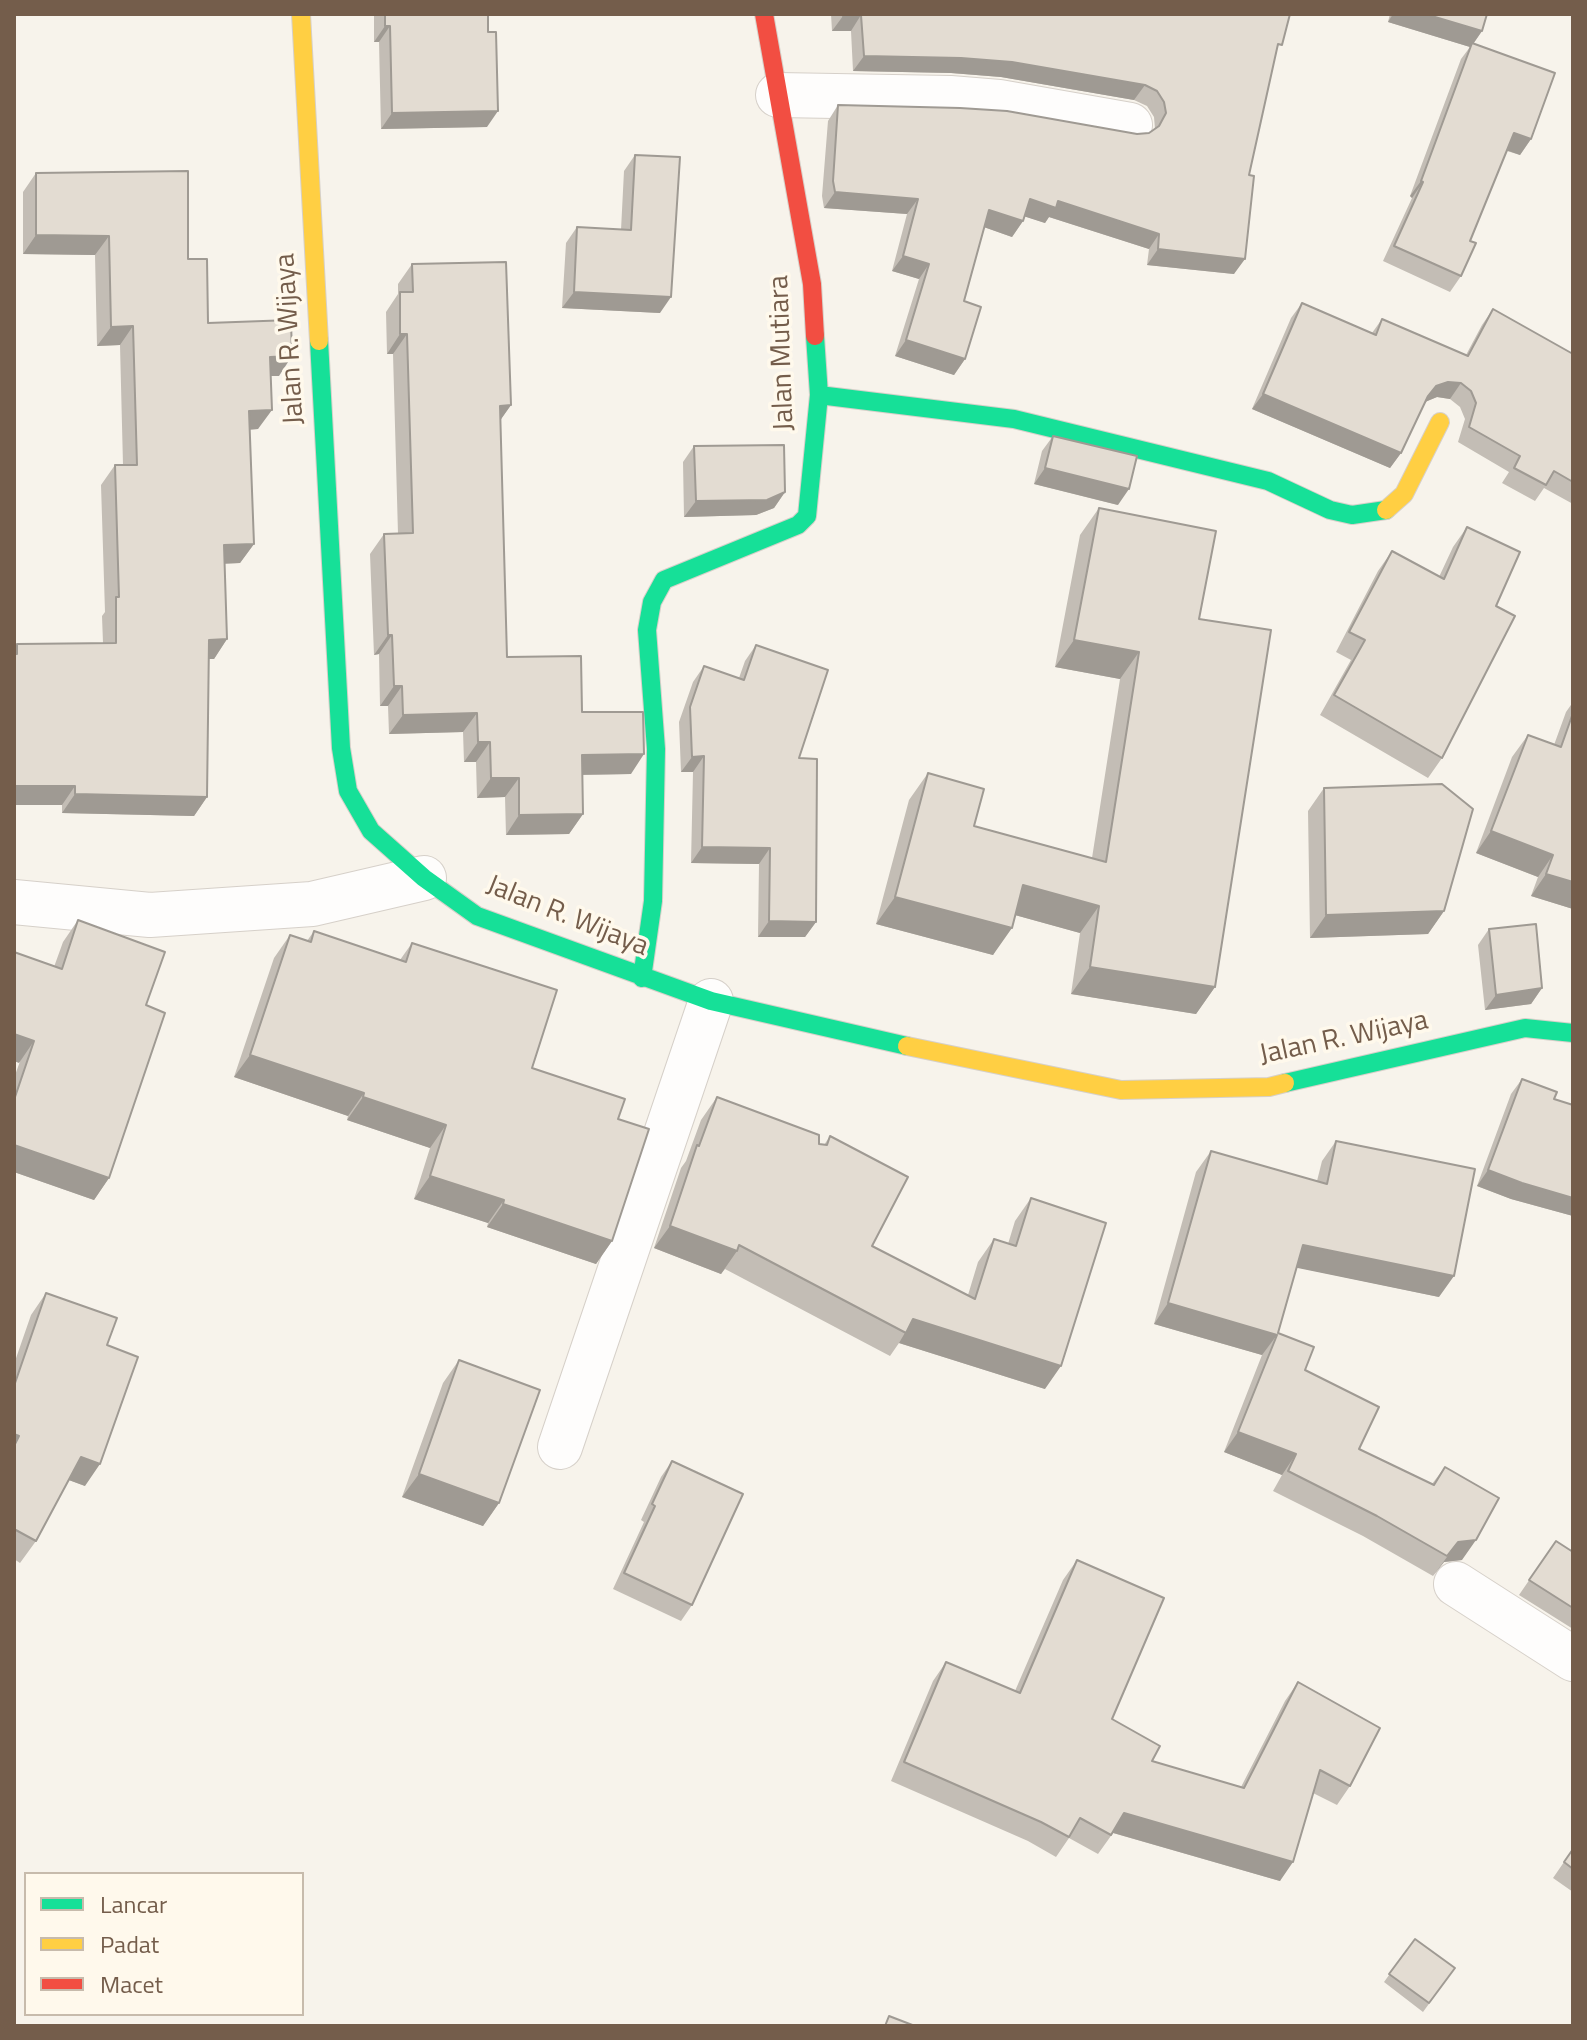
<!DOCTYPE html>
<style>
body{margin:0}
#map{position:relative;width:1587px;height:2040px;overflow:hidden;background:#f7f3eb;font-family:"Titillium Web",sans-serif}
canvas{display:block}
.frame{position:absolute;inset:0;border:16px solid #745d4b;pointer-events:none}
.legend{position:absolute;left:24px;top:1872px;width:280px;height:144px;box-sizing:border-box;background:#fff9ec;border:2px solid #c7bbac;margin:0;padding:10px 14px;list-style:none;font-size:24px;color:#745d4b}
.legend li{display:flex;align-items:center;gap:16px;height:40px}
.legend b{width:40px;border:2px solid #c7bbac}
</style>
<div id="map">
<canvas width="1587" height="2040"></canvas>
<div class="frame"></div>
<ul class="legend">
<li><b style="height:10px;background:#16e098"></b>Lancar</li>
<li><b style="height:10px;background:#ffcf43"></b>Padat</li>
<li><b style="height:10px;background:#f24e42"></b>Macet</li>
</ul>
</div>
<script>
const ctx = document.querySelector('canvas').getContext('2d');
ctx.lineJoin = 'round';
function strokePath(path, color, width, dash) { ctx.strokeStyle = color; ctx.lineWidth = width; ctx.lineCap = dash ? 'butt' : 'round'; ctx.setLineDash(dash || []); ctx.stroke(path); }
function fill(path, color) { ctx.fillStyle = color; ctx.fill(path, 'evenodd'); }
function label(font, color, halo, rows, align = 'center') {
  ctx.font = font + ' "Titillium Web",sans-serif'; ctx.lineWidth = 7; ctx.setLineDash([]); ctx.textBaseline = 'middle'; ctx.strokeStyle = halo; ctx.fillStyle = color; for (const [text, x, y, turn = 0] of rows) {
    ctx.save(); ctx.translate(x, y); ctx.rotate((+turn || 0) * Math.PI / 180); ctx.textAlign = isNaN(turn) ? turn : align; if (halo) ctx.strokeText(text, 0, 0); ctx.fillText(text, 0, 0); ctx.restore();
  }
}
const street = new Path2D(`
 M778,95L950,98L999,102L1130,125
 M14,902L150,915L312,904L424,878
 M560,1447L711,1001
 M1456,1584L1573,1659`);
const fast = new Path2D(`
 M319,341L341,748L348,791L371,831L424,878L477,916L711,1001L907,1046
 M819,395L1014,419L1268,481L1330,510L1352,515L1386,510
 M642,978L653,901L656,749L647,630L652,602L664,580L798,525L807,516L819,395L815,336
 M1285,1083L1525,1028L1573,1033`);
const slow = new Path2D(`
 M301,14L319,341
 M1386,510L1404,494L1440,422
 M907,1046L1121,1090L1269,1087L1285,1083`);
const jam = new Path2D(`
 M764,14L812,284L815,336`);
strokePath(street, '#d6d0c9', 46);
strokePath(fast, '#d6d0c9', 20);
strokePath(slow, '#d6d0c9', 20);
strokePath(jam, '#d6d0c9', 20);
strokePath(street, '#fefdfc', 44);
strokePath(fast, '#16e098', 18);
strokePath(slow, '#ffcf43', 18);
strokePath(jam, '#f24e42', 18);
fill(new Path2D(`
 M374,14H488L487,127L381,129L379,42H374Z
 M831,14H1290L1276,52L1249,175L1234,274L1147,265L1149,249L1049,217L1045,223L1024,216L1023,221L1012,237L984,227L964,301L965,359L954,375L895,356L919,279L892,271L907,214L824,208L822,196L828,121L838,105L1137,134L1149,133L1155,129L1154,117L1147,106L1134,100L1001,77L951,73L853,71L851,31H832Z
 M1390,14H1487L1482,31L1473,44L1531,139L1520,155L1507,151L1470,241L1461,276L1450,292L1383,261L1412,198L1410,196L1461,59L1470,47L1388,22Z
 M635,155L660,313L562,308L566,243L577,227L621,230L624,171Z
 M36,173L188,259L208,323L279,376H271L258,429L250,430L254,544L240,563L224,564L227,639L214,659H209L207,797L194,816L62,813V805H14V648L17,644L103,643L102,616L105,612L101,485L115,465H123L120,345L97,346L95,255L23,254V192Z
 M412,264L511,405L500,420L507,657L582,712L631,774L583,775V814L569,834L506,835L505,797L477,798L476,762H464L463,732L389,734L388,706H380L379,654L374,655L370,554L384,534H398L393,354H387L386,312L398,294V284Z
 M1302,303L1372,333L1382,319L1466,355L1482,325L1493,309L1573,354V504L1544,488L1535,501L1502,483L1509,472L1458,442L1465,419L1460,407L1450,399L1437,397L1425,402L1401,453L1390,468L1252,409L1291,318Z
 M1053,436L1118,505L1034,484L1042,451Z
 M694,446L785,492L774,508L756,515L684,517L683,462Z
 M1099,508L1199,619L1215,987L1196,1014L1071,994L1080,933L1015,915L993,955L876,924L909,800L928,773L974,826L1092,858L1120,679L1055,667L1080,535Z
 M1467,527L1496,606L1442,758L1428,778L1320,715L1351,660L1336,652L1378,571L1392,551L1439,577L1453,547Z
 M756,645L799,758L816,922L805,937H758L759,864L691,863L693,772H681L679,722L693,682L704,666L739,678L745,661Z
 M1573,702V909L1531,896L1538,877L1476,853L1512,757L1528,735L1554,745L1566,712Z
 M1324,788L1444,911L1428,934L1310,938L1308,811Z
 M78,920L146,1005L109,1178L94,1200L14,1172V1078L63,942Z
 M1489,929L1542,988L1531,1004L1485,1010L1478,945Z
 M314,931L400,960L412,943L532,1068L618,1119L612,1241L596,1264L487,1227L488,1223L414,1199L430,1148L347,1120L348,1116L234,1077L274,958L290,935L307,941Z
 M1522,1079L1554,1099L1573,1105V1216L1511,1199L1477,1186L1511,1094Z
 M717,1097L819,1144L824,1145L830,1136L872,1246L968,1295L978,1262L994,1239L1008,1244L1015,1221L1031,1198L1045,1389L899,1343L890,1356L725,1269L721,1274L654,1248L681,1168L686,1161L701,1120Z
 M1336,1141L1439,1297L1296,1267L1278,1333L1359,1449L1432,1484L1445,1467L1462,1560L1444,1562L1433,1576L1363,1536L1273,1491L1282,1475L1224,1452L1262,1355L1154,1324L1196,1172L1211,1151L1317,1181L1322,1161Z
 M46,1293L85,1486L69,1480L36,1541L20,1563L14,1559V1364L31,1315Z
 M459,1360L499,1503L483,1526L402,1497L443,1383Z
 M672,1461L692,1605L681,1621L613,1589L644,1522L641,1520L661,1477Z
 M1556,1541L1573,1552V1629L1519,1595Z
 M1077,1560L1112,1719L1152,1761L1241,1787L1285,1701L1298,1682L1350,1786L1337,1805L1313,1793L1280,1881L1113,1833L1098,1854L1069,1838L1056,1857L1028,1841L891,1781L933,1681L946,1662L1015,1691L1063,1580Z
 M1573,1849V1892L1553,1878Z
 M1415,1939L1455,1968L1423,2012L1384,1982Z`), '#c3bdb5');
fill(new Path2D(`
 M1393,14H1425L1482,31L1471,47L1472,43L1470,47L1388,22Z
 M861,15L851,31H832L843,16Z
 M385,26H390L379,42H374Z
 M864,56L961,58L1012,62L1145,85L1134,100L1001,77L951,73L853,71Z
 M498,111L487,127L381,129L392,113Z
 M1514,133L1531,139L1520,155L1503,149Z
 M1421,181L1423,182L1412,198L1410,196Z
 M835,192L918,199L907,214L824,208Z
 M1030,199L1058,201L1159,234L1149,249L1049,217L1045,223L1020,215Z
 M989,210L1023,221L1012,237L978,225Z
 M36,235L109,236L95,255L23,254Z
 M1158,249L1245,259L1234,274L1147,265Z
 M903,256L929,264L919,279L892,271Z
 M574,292L671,297L660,313L562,308Z
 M133,326L120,345L97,346L111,327Z
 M400,334H407L393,354H387Z
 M906,340L965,359L954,375L895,356Z
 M292,356L279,376H256L270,357Z
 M1448,382L1461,383L1450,399L1437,397L1425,402L1417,412L1436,386Z
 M1263,394L1401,453L1390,468L1252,409Z
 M511,405L497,425L500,406Z
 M272,410L258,429L236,430L249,411Z
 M1045,468L1129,489L1118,505L1034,484Z
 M785,492L774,508L756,515L684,517L696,501Z
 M254,544L240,563L210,564L224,545Z
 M388,635H392L379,654L374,655Z
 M227,639L214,659H196L209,640Z
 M1074,640L1139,652L1120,679L1055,667Z
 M394,686H402L388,706H380Z
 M477,713L463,732L389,734L403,715Z
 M478,742H490L476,762H464Z
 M644,754L631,774L569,775L582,755Z
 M704,756L693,772H681L692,757Z
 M491,778H519L505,797L477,798Z
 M14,786H75L62,805H14Z
 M75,794L207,797L194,816L62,813Z
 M583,814L569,834L506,835L519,815Z
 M1491,831L1553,855L1538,877L1476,853Z
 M702,847L770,848L759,864L691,863Z
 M1546,874L1573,882V909L1531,896Z
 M1023,885L1099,906L1080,933L1004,912Z
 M895,897L1012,928L993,955L876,924Z
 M1444,911L1428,934L1310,938L1326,915Z
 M769,921L816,922L805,937H758Z
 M1090,967L1215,987L1196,1014L1071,994Z
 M1542,988L1531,1004L1485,1010L1496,995Z
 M14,1034L34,1041L19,1063L14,1061Z
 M250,1055L364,1093L348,1116L234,1077Z
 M363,1097L446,1125L430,1148L347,1120Z
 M14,1145L109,1178L94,1200L14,1172Z
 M1488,1170L1573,1198V1216L1511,1199L1477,1186Z
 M430,1176L504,1200L488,1223L414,1199Z
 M503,1204L612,1241L596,1264L487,1227Z
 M670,1226L737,1251L721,1274L654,1248Z
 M1303,1245L1454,1276L1439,1297L1288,1266Z
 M1168,1303L1277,1335L1262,1355L1154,1324Z
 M913,1319L1061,1366L1045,1389L899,1343Z
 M1238,1432L1296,1454L1282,1475L1224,1452Z
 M14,1434L19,1436L14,1443Z
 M81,1457L100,1464L85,1486L66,1479Z
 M419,1474L499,1503L483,1526L402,1497Z
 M1476,1540L1462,1560L1444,1562L1433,1576L1458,1542Z
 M1124,1813L1293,1862L1280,1881L1110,1832Z`), '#9f9a93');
const building = new Path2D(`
 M385,14H488V32H496L498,111L392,113L390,26H385Z
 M843,14H1290L1282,45L1278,44L1249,175L1254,176L1245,259L1158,249L1159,234L1058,201L1056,208L1030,199L1023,221L989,210L964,301L981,307L965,359L906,340L929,264L903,256L918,199L835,192L833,181L838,105L960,108L1007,111L1137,134L1149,133L1159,126L1166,113L1164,102L1157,91L1145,85L1012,62L961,58L864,56L861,15L843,16Z
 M1425,14H1487L1482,31Z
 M1472,43L1555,73L1531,139L1514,133L1470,241L1476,243L1461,276L1394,246L1423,182L1421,181Z
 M635,155L680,157L671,297L574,292L577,227L631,230Z
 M188,171V259H207L208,323L291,320L292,356L270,357L272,410L249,411L254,544L224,545L227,639L209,640L207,797L75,794V786H14V654H17V644L116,643V597H119L115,465H137L133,326L111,327L109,236L36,235V173Z
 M506,262L511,405L500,406L507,657L581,656L582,712H643L644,754L582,755L583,814L519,815V778H491L490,742H478L477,713L403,715L402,686H394L392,635H388L384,534L413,533L407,334H400V292H413L412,264Z
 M1302,303L1376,335L1382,319L1468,356L1493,309L1573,354V482L1554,471L1546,485L1514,468L1520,456L1469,427L1476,403L1471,391L1461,383L1448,382L1436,386L1428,396L1401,453L1263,394Z
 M1053,436L1137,456L1129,489L1045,468Z
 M784,445L785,492L767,500L696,501L694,446Z
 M1099,508L1216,531L1199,619L1271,630L1215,987L1090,967L1099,906L1023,885L1012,928L895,897L928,773L984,789L974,826L1106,862L1139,652L1074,640Z
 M1467,527L1520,552L1496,606L1515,616L1442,758L1334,695L1365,640L1349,632L1392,551L1444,579Z
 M756,645L828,670L799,758L817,759L816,922L769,921L770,848L702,847L704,756L692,757L690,707L704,666L744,680Z
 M1573,713V882L1546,874L1553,855L1491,831L1528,735L1561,747Z
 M1442,784L1473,809L1444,911L1326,915L1324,788Z
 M78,920L165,952L146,1005L165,1013L109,1178L14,1145V1100L34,1041L14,1034V952L62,969Z
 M1536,924L1542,988L1496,995L1489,929Z
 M314,931L406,962L412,943L557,990L532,1068L625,1099L618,1119L649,1129L612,1241L503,1204L504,1200L430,1176L446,1125L363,1097L364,1093L250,1055L290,935L311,942Z
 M1522,1079L1557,1092L1554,1099L1573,1105V1198L1522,1183L1488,1170Z
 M717,1097L819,1135V1144L827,1145L830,1136L908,1177L872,1246L975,1299L994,1239L1016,1246L1031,1198L1106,1223L1061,1366L913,1319L906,1333L739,1245L737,1251L670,1226L697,1145L699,1146Z
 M1336,1141L1475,1169L1454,1276L1303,1245L1278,1333L1314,1347L1305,1370L1379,1407L1359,1449L1434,1485L1445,1467L1499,1498L1476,1540L1458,1542L1447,1556L1377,1516L1288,1471L1296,1454L1238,1432L1277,1335L1168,1303L1211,1151L1327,1184Z
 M46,1293L117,1318L107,1345L138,1357L100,1464L81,1457L36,1541L14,1529V1446L19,1436L14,1434V1386Z
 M459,1360L540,1390L499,1503L419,1474Z
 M672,1461L743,1494L692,1605L624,1573L655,1506L652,1504Z
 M1556,1541L1573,1552V1608L1529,1580Z
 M1077,1560L1164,1598L1112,1719L1160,1746L1152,1761L1244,1788L1298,1682L1380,1728L1350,1786L1320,1770L1293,1862L1124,1813L1111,1835L1080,1818L1069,1837L1041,1822L904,1762L946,1662L1020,1693Z
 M1573,1849V1869L1564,1862Z
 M1415,1939L1455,1968L1429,2003L1389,1974Z
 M889,2016L915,2026H885Z`);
fill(building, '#e3dcd2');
strokePath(building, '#9f9a93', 2);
label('28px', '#745d4b', '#fff9ec', [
 ["Jalan R. Wijaya",291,339,-93],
 ["Jalan Mutiara",783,353,-92],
 ["Jalan R. Wijaya",567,917,22],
 ["Jalan R. Wijaya",1344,1039,-12]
]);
</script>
